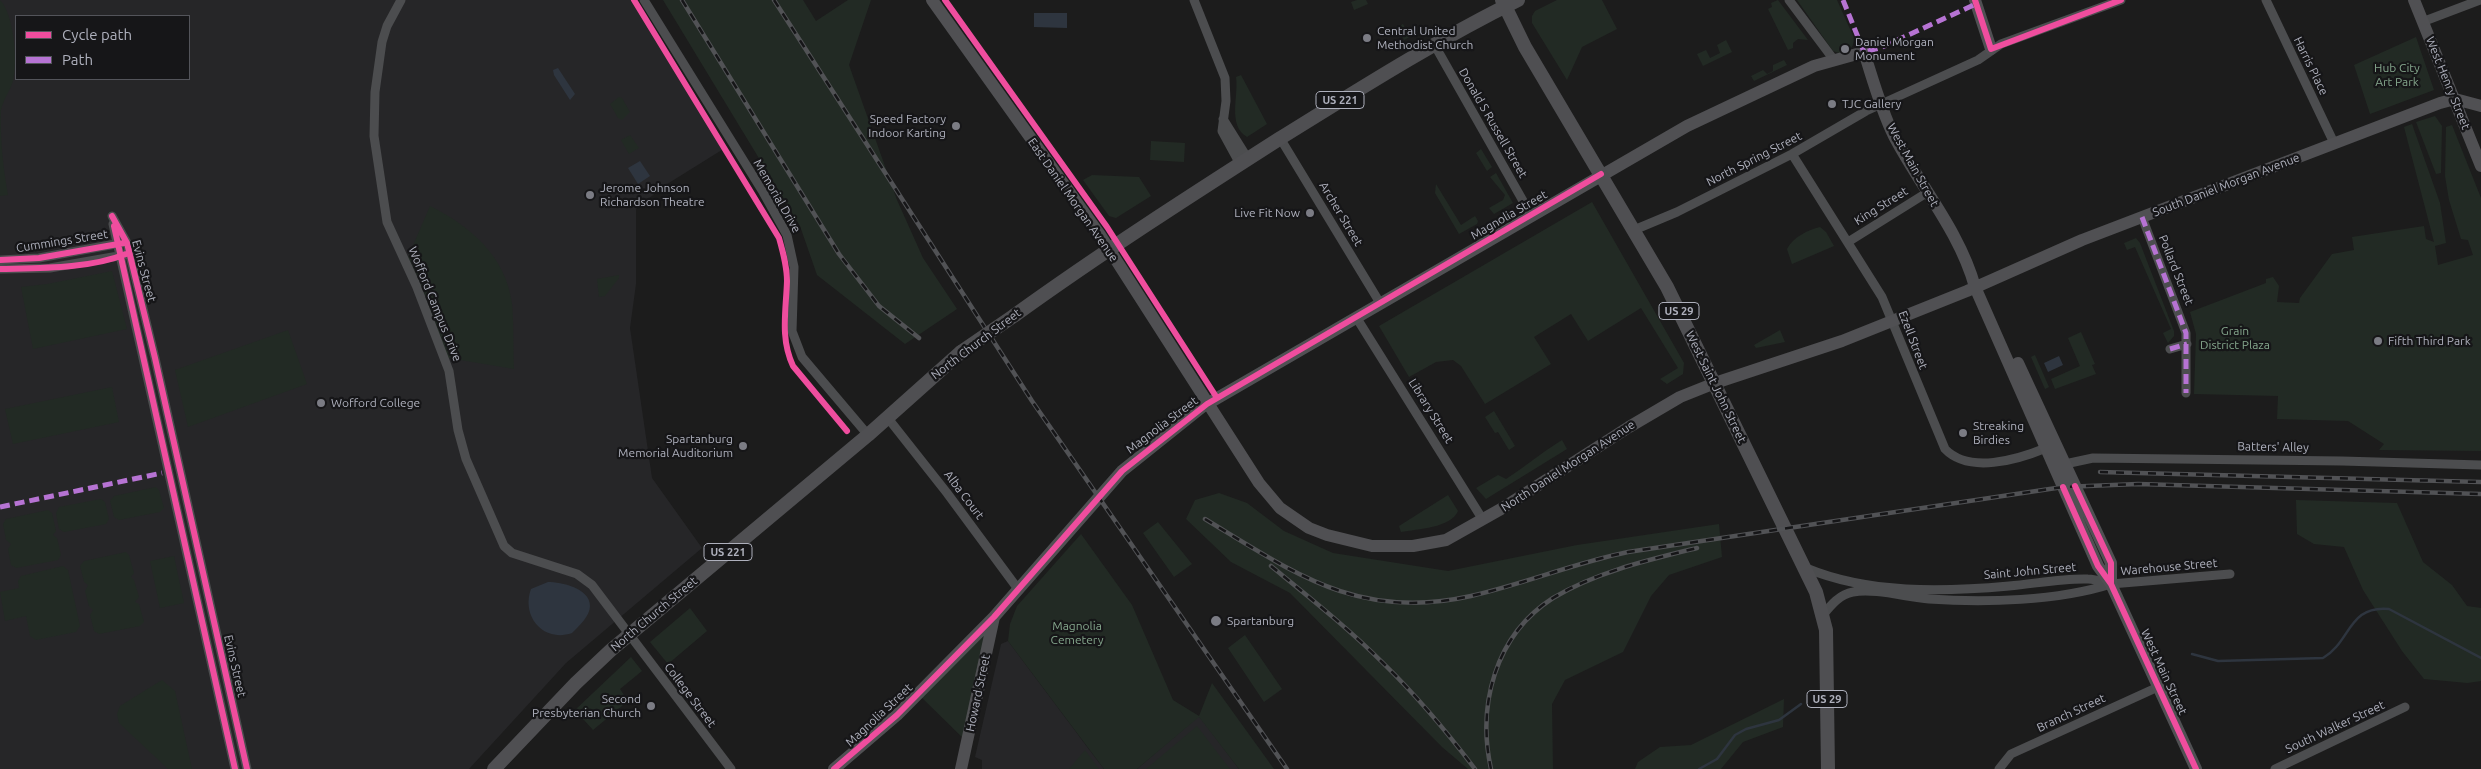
<!DOCTYPE html>
<style>
body{margin:0}
#map{position:relative;width:2481px;height:769px;overflow:hidden;background:#1c1c1c;font-family:Ubuntu,sans-serif}
canvas{display:block}
.legend{position:absolute;left:15px;top:15px;width:175px;height:65px;box-sizing:border-box;background:#161618;border:1px solid #53545a;margin:0;padding:6px 9px;list-style:none;font-size:15px;color:#aeb0bc}
.legend li{display:flex;align-items:center;gap:10px;height:25px}
.legend b{width:25px;border:1px solid #53545a}
</style>
<div id="map">
<canvas width="2481" height="769"></canvas>
<ul class="legend">
<li><b style="height:6px;background:#ef4d9e"></b>Cycle path</li>
<li><b style="height:6px;background:#b673d3"></b>Path</li>
</ul>
</div>
<script>
const ctx = document.querySelector('canvas').getContext('2d');
ctx.lineJoin = 'round';
function fill(path, color) { ctx.fillStyle = color; ctx.fill(path, 'evenodd'); }
function strokePath(path, color, width, dash) { ctx.strokeStyle = color; ctx.lineWidth = width; ctx.lineCap = dash ? 'butt' : 'round'; ctx.setLineDash(dash || []); ctx.stroke(path); }
function label(font, color, halo, rows, align = 'center') {
  ctx.font = font + ' Ubuntu,sans-serif'; ctx.lineWidth = 4.5; ctx.setLineDash([]); ctx.textBaseline = 'middle'; ctx.strokeStyle = halo; ctx.fillStyle = color; for (const [text, x, y, turn = 0] of rows) {
    ctx.save(); ctx.translate(x, y); ctx.rotate((+turn || 0) * Math.PI / 180); ctx.textAlign = isNaN(turn) ? turn : align; if (halo) ctx.strokeText(text, 0, 0); ctx.fillText(text, 0, 0); ctx.restore();
  }
}
fill(new Path2D(`
 M0,0H634L725,148L664,186L636,209V284L630,328L652,478L702,548L566,663L469,769H0ZM16,16H189V79H16Z
 M1008,641L1088,748L1104,769H982V760L975,757L1001,644Z
 M1199,716L1239,769H1137Z`), '#262628');
fill(new Path2D(`
 M0,0C14,14 18,62 13,81C10,91 3,100 1,110C0,138 3,167 8,195L0,196Z
 M663,0H803L816,21L848,0H871L849,65L897,200L923,258L957,309L905,344L817,275L800,226Z
 M1357,0H1366L1368,4L1354,10L1351,2Z
 M1557,0H1602L1617,29L1582,47L1567,80L1532,23V16L1535,11Z
 M1778,0L1808,40L1798,39L1793,43V48L1788,50L1768,9L1772,7L1771,3Z
 M1797,0H1837L1854,38C1854,48 1849,50 1842,54L1833,51Z
 M1403,24L1410,37L1404,40L1397,27Z
 M2416,37L2434,90L2370,114L2354,65Z
 M1726,40L1732,52L1703,66L1697,54L1706,50L1710,58L1720,53L1717,45Z
 M1784,60L1787,65L1754,81L1751,76L1763,70L1767,74L1773,71V65Z
 M1241,75L1267,124L1247,137C1227,125 1239,96 1236,77Z
 M619,97L622,98L630,112L622,120L618,118L610,104Z
 M2435,116L2442,126L2441,173L2436,174L2416,122Z
 M2412,124L2440,203L2446,243L2435,246L2438,265L2473,255L2468,240L2461,239L2449,200L2445,176L2446,127L2452,125L2481,198V451L2379,450L2384,444L2348,421L2277,419L2278,396L2194,394L2196,334L2190,312L2266,283V279L2273,277L2279,286L2277,302L2299,303L2300,298L2332,254L2354,250L2352,237L2424,226L2426,239L2434,242L2404,127Z
 M630,135L639,148L629,154L621,140Z
 M1151,141L1185,143L1184,162L1150,160Z
 M1481,149L1492,167L1487,171L1476,153Z
 M1496,173L1513,203L1494,214L1489,208L1503,200L1505,195L1490,177Z
 M1092,175L1139,177L1151,196L1116,218L1109,216L1083,180Z
 M1436,184L1461,225L1475,216L1478,221L1477,224L1459,234L1435,193Z
 M1592,202L1684,363L1683,374L1667,384L1660,379L1678,368L1641,308L1588,341L1571,314L1534,337L1551,364L1485,404L1461,366L1453,360L1436,362L1409,377L1379,326Z
 M430,206C470,226 506,256 512,304C514,326 513,348 514,369L448,358L420,282L408,257Z
 M1820,227L1826,232L1834,246L1792,264L1787,249C1793,237 1808,230 1820,227Z
 M2136,238L2140,243L2174,331V336L2168,343L2163,333L2171,329L2135,247L2127,250L2124,243Z
 M112,271L127,329L33,349L21,287L47,284Z
 M619,275V278L605,296L599,297L597,279Z
 M288,330L307,384L188,427L175,370Z
 M1780,330L1785,342L1756,348L1754,345Z
 M2081,332L2095,364L2092,365L2096,374L2055,389L2051,379L2080,366L2068,338Z
 M2035,355L2049,387L2045,389L2031,357Z
 M112,387L119,422L13,444L5,409Z
 M1494,411L1515,446L1509,450L1498,432L1495,433L1485,417Z
 M1562,440L1567,449L1486,499L1476,488L1498,475L1506,479C1525,467 1542,452 1562,440Z
 M156,487L159,490L164,508L160,512L119,520L114,517L110,501L114,496Z
 M1219,493L1247,503L1284,531L1333,553L1448,571L1577,545L1719,524L1722,557L1669,575L1651,596L1623,652L1565,680L1552,704L1553,769H1468L1442,747L1290,593L1231,562L1186,519L1195,500Z
 M1448,495L1458,511C1451,528 1417,529 1401,532L1399,526Z
 M101,499L105,502L109,519L106,524L64,532L59,529L56,513L59,507Z
 M2296,500L2397,503L2423,562L2452,585L2467,606L2481,608V681L2467,683L2424,679L2402,651L2363,590L2344,547L2314,544L2297,534Z
 M48,510L52,513L56,531L53,535L57,538L61,555L58,560L16,568L11,565L8,549L11,544L6,540L3,524L6,519Z
 M1158,522L1192,564L1174,577L1143,533Z
 M1081,534L1132,605L1173,700L1199,716L1212,683L1274,769H1239L1199,717L1137,769H1104L1008,641L1010,624L1017,606Z
 M126,552L129,555L134,573L131,577L134,580L139,597L135,602L139,604L144,622L140,626L99,634L94,631L90,615L93,610L89,606L85,591L88,585L84,582L80,566L84,561Z
 M174,556L184,603L160,608L150,561Z
 M63,566L68,570L80,626L76,632L36,640L30,636L26,616L5,621L0,592L19,588L18,581L21,576Z
 M690,608L707,631L668,664L650,642Z
 M994,617L967,742L918,694Z
 M1245,635L1282,689L1264,702L1228,648Z
 M631,657L642,671L620,689L628,701L593,730L575,710Z
 M162,680L175,691L192,769H168L119,723L117,714L120,706Z
 M1784,699L1783,727L1743,742L1721,769H1635L1638,762L1660,747L1691,745Z
 M1197,726L1230,769H1146Z
 M1085,750L1099,769H1069Z`), '#222a24');
fill(new Path2D(`
 M1034,13H1067V28L1034,27Z
 M558,68L575,94L570,100L554,75L553,70Z
 M640,161L650,176L638,184L628,168Z
 M2059,356L2063,365L2048,372L2044,363Z
 M548,582C561,582 590,588 590,606C590,616 579,626 572,633C543,643 521,616 531,589Z`), '#2e353f');
strokePath(new Path2D(`
 M2192,654L2218,661L2323,658C2351,642 2348,605 2389,609L2481,658
 M1699,769L1717,759L1735,735L1746,729L1779,720L1801,704`), '#2e353f', 2.5);
strokePath(new Path2D(`
 M401,0L387,26L382,42L375,92L374,136L387,222L416,285L449,371L458,430L466,459L504,546L512,553L577,574L592,585L731,769
 M644,0L763,192L787,235L794,267L792,331L802,357L868,435
 M1194,0L1225,78L1226,101L1222,131L1240,164
 M1789,0L1834,60
 M2266,0L2334,143
 M2422,22L2480,0
 M1434,44L1531,215
 M1223,119L1248,159
 M1280,138L1380,303
 M1792,154L1882,297L1945,449C1969,474 2017,460 2046,448
 M112,216L127,243L155,358L247,769
 M2142,217L2186,333V393
 M113,224L235,769
 M1634,230L1677,212L1792,154L1866,111L1978,60L2001,44L2121,0
 M1848,242L1928,192
 M0,260L39,258L121,243
 M0,269L50,268L124,255
 M1356,317L1483,520
 M2170,349L2187,344
 M887,417L947,493L1018,589
 M2065,464L2093,458L2342,461L2481,465
 M1806,568C1868,594 1943,592 2009,586C2034,584 2063,578 2088,579C2095,579 2103,582 2110,584
 M1823,615C1831,605 1840,594 1853,592C1874,588 1906,597 1929,599C1984,603 2058,601 2111,584L2230,574
 M1999,769L2011,754L2158,687
 M2275,769L2405,707`), '#4c4d4f', 9);
strokePath(new Path2D(`
 M932,0L1100,235L1259,483L1280,508L1293,517L1309,528L1327,535L1372,546H1413L1446,540L1501,509L1629,427L1680,397L1715,383L1842,341L1967,291L2082,240L2440,103L2455,99L2481,106
 M1975,0L1991,49
 M2414,0L2481,166
 M2018,363L2111,563V584
 M834,769L897,715L994,617L1122,471L1202,407L1687,126L1814,66L1864,52C1873,80 1881,110 1894,136C1920,186 1960,232 1975,287L2098,566L2111,584L2196,769
 M961,769L994,617`), '#505053', 12);
strokePath(new Path2D(`
 M1502,0L1525,47L1667,287L1816,592L1826,630L1828,769
 M1015,315C1101,253 1190,196 1279,139C1358,90 1435,41 1518,0
 M494,769L576,683L611,650L868,435L961,352`), '#4f4f52', 14);
const rail = new Path2D(`
 M682,0L839,254L879,306L919,338
 M774,0L1032,401L1287,769
 M2100,472L2481,482
 M1205,519C1296,574 1359,621 1471,596C1524,584 1574,563 1628,552L2063,487L2138,484L2481,494
 M1271,566C1309,597 1348,628 1383,663C1417,696 1447,732 1475,769
 M1491,769C1477,705 1495,635 1553,598C1596,572 1648,560 1697,548`);
strokePath(rail, '#515255', 4.5);
strokePath(rail, '#161618', 2.5, [8]);
strokePath(new Path2D(`
 M961,352L1015,315`), '#4f4f52', 14);
strokePath(new Path2D(`
 M1843,0L1864,52L1880,48L1976,4
 M2142,217L2186,333V393
 M2170,349L2187,344
 M0,507L162,473`), '#b673d3', 5, [10, 5]);
strokePath(new Path2D(`
 M634,0L779,238C783,252 787,266 787,281C786,311 780,338 793,366L847,431
 M945,0L1107,227L1217,398
 M1975,0L1991,49L2121,0
 M112,216L127,243L155,358L247,769
 M114,226L235,769
 M0,260L39,258L124,243
 M0,269C39,268 89,269 126,254
 M2075,486L2111,563V584
 M2063,487L2098,566L2111,584L2196,769
 M834,769L897,715L994,617L1122,471L1207,404L1601,174`), '#ef4d9e', 6);
for (const [x, y, r, color] of [
 [1367,38,5,"#7b7c84"],
 [1845,49,5,"#7b7c84"],
 [1832,104,5,"#7b7c84"],
 [956,126,5,"#7b7c84"],
 [590,195,5,"#7b7c84"],
 [1310,213,5,"#7b7c84"],
 [2378,341,5,"#7b7c84"],
 [321,403,5,"#7b7c84"],
 [1963,433,5,"#7b7c84"],
 [743,446,5,"#7b7c84"],
 [1216,621,6,"#7b7c84"],
 [651,706,5,"#7b7c84"]
]) { const dot = new Path2D(); dot.arc(x, y, r, 0, 2 * Math.PI); ctx.fillStyle = color; ctx.fill(dot); strokePath(dot, '#161618', 2); }
for (const [x, y, w] of [
 [1340,100,48],
 [1679,311,40],
 [728,552,48],
 [1827,699,40]
]) { const box = new Path2D(); box.roundRect(x - w / 2, y - 8.5, w, 17, 4); ctx.fillStyle = '#161618'; ctx.fill(box); strokePath(box, '#aeb0bc', 1); }
label('bold 11px', '#aeb0bc', null, [
 ["US 221",1340,100],
 ["US 29",1679,311],
 ["US 221",728,552],
 ["US 29",1827,699]
]);
label('12px', '#aeb0bc', '#161618', [
 ["Central United",1377,31],
 ["Methodist Church",1377,45],
 ["Daniel Morgan",1855,42],
 ["Monument",1855,56],
 ["TJC Gallery",1842,104],
 ["Speed Factory",946,119,"right"],
 ["Indoor Karting",946,133,"right"],
 ["Jerome Johnson",600,188],
 ["Richardson Theatre",600,202],
 ["Live Fit Now",1300,213,"right"],
 ["Fifth Third Park",2388,341],
 ["Wofford College",331,403],
 ["Streaking",1973,426],
 ["Birdies",1973,440],
 ["Spartanburg",733,439,"right"],
 ["Memorial Auditorium",733,453,"right"],
 ["Spartanburg",1227,621],
 ["Second",641,699,"right"],
 ["Presbyterian Church",641,713,"right"]
], 'left');
label('12px', '#aeb0bc', '#161618', [
 ["Harris Place",2311,66,64],
 ["West Henry Street",2448,83,68],
 ["Donald S Russell Street",1493,123,60],
 ["North Spring Street",1754,159,-27],
 ["West Main Street",1913,165,61],
 ["South Daniel Morgan Avenue",2226,185,-21],
 ["Memorial Drive",777,196,60],
 ["East Daniel Morgan Avenue",1073,200,55],
 ["King Street",1881,206,-32],
 ["Archer Street",1341,214,59],
 ["Magnolia Street",1509,215,-30],
 ["Cummings Street",62,241,-9],
 ["Pollard Street",2176,270,68],
 ["Evins Street",144,271,75],
 ["Wofford Campus Drive",435,304,68],
 ["Ezell Street",1913,340,69],
 ["North Church Street",976,344,-37],
 ["West Saint John Street",1716,387,64],
 ["Library Street",1431,411,58],
 ["Magnolia Street",1162,425,-37],
 ["Batters' Alley",2273,447,1],
 ["North Daniel Morgan Avenue",1568,466,-33],
 ["Alba Court",964,495,53],
 ["Warehouse Street",2169,567,-5],
 ["Saint John Street",2030,571,-5],
 ["North Church Street",654,614,-40],
 ["Evins Street",235,666,77],
 ["West Main Street",2164,672,65],
 ["Howard Street",978,693,-78],
 ["College Street",690,695,53],
 ["Branch Street",2071,713,-25],
 ["Magnolia Street",879,715,-43],
 ["South Walker Street",2335,727,-25]
]);
label('12px', '#85a78d', '#161618', [
 ["Hub City",2397,68],
 ["Art Park",2397,82],
 ["Grain",2235,331],
 ["District Plaza",2235,345],
 ["Magnolia",1077,626],
 ["Cemetery",1077,640]
]);
</script>
